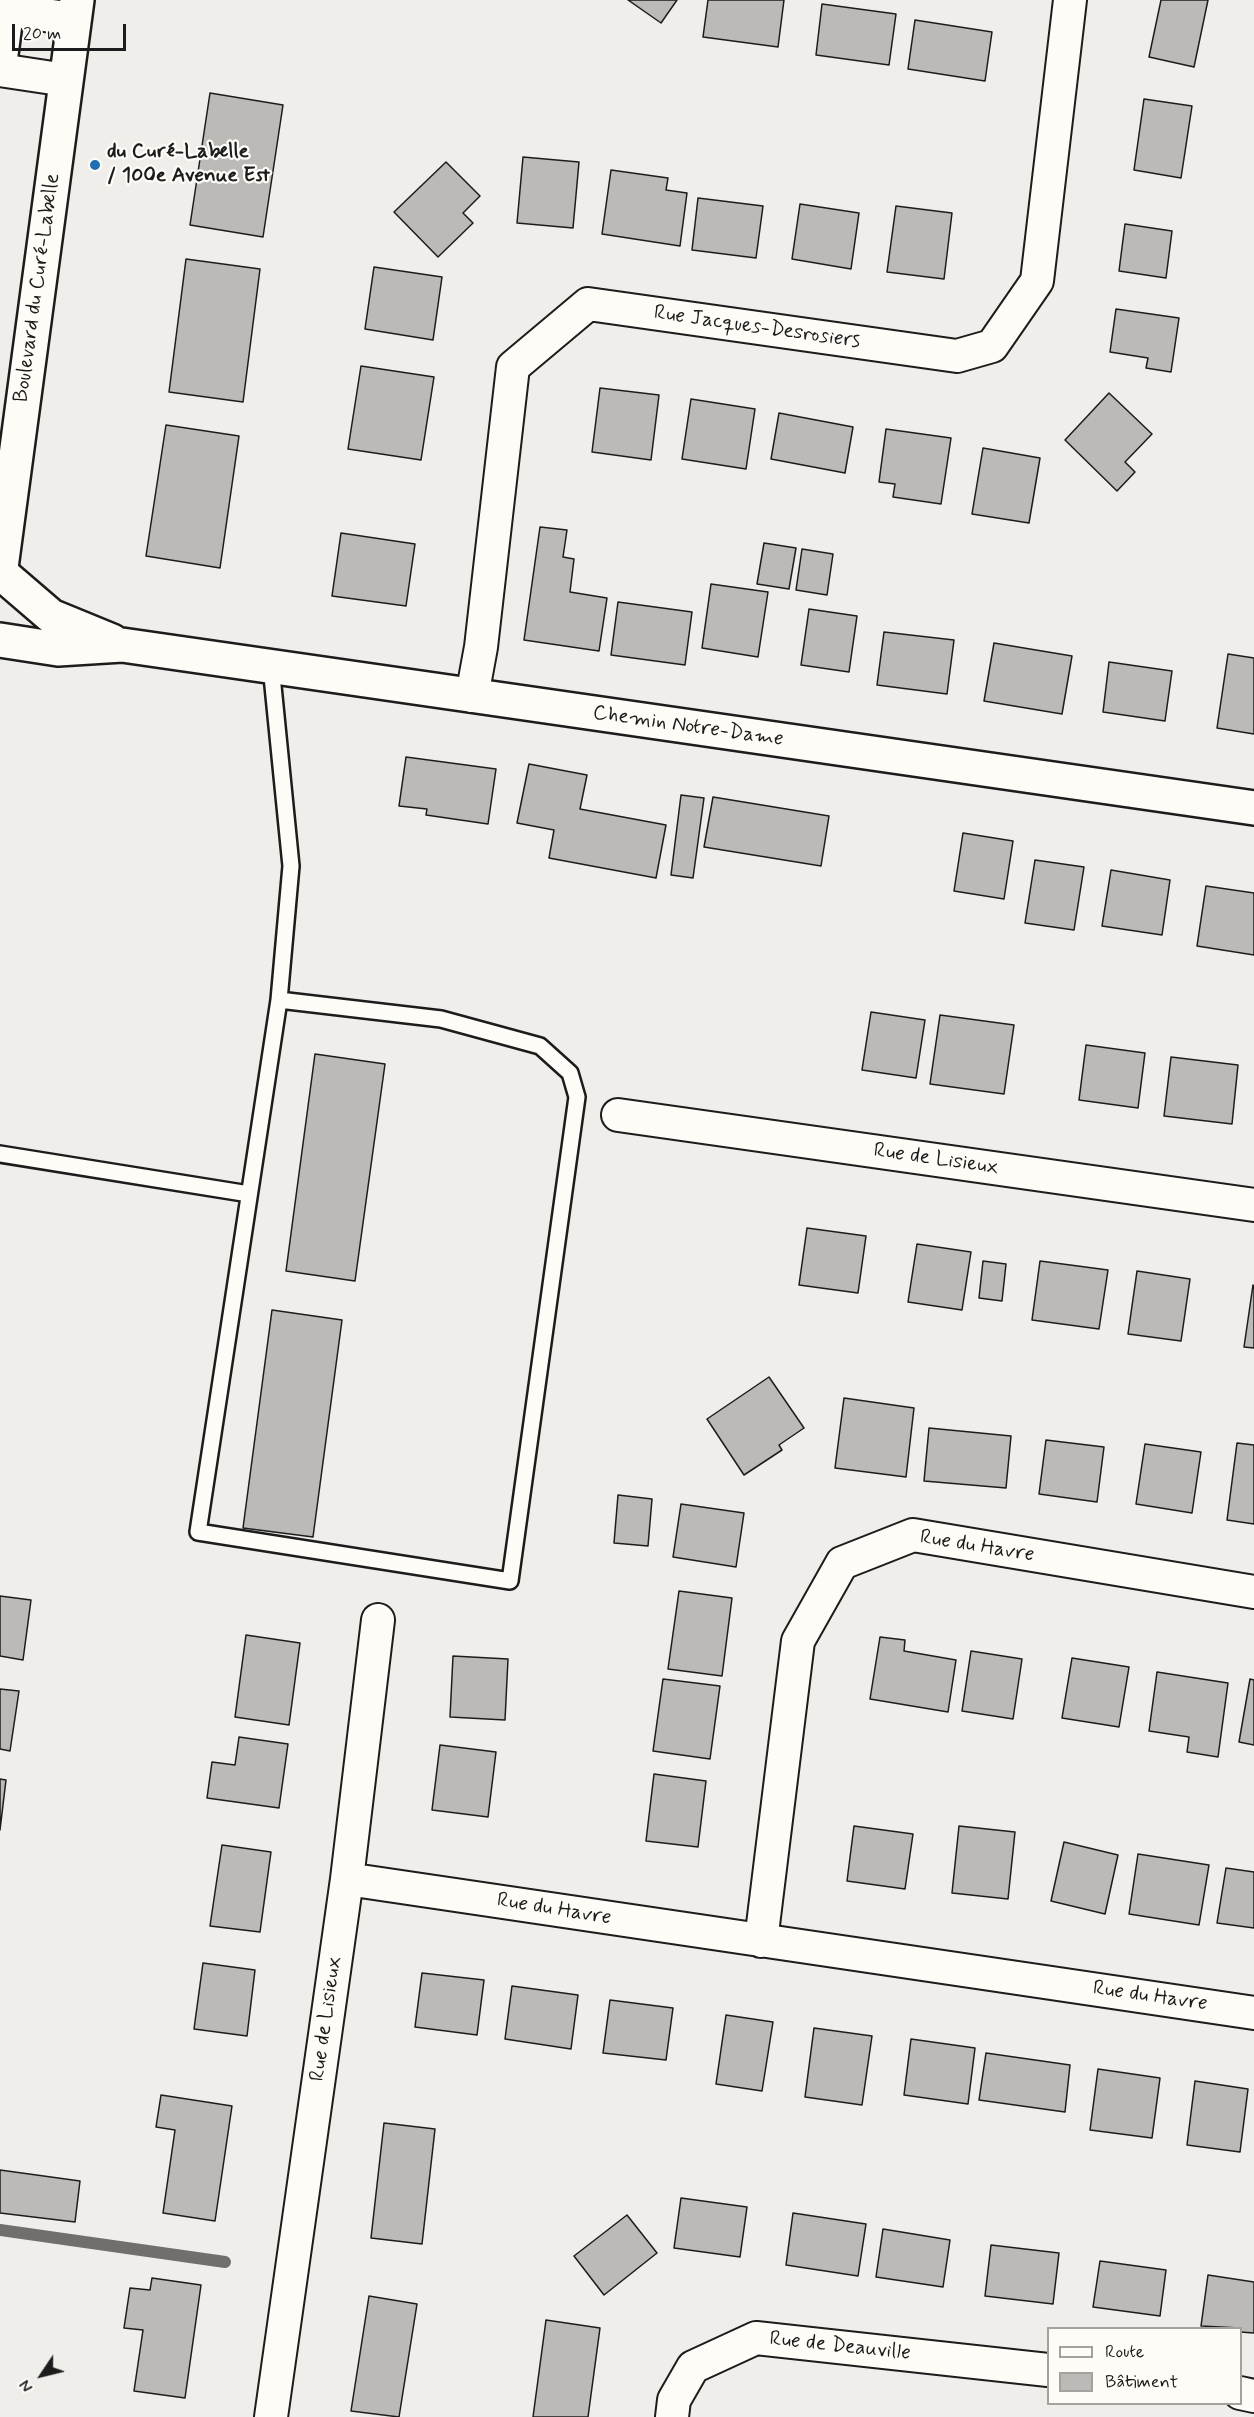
<!DOCTYPE html>
<meta charset="utf-8">
<style>
body{margin:0}
#map{position:relative;width:1254px;height:2417px;overflow:hidden;background:#f0eeea;font-family:Mynerve,sans-serif}
canvas{display:block}
.legend{position:absolute;left:1047px;top:2327px;width:195px;height:78px;box-sizing:border-box;background:#fdfcf7;border:2px solid #a3a29f;margin:0;padding:8px 10px;list-style:none;font-size:18px;color:#1c1c1c}
.legend li{display:flex;align-items:center;gap:12px;height:30px}
.legend b{width:30px;border:2px solid #a3a29f}
.north{position:absolute;left:12px;top:2345px;width:60px;height:60px;-webkit-text-stroke:4px #fdfcf7;paint-order:stroke;rotate:235deg;font-size:16px;font-weight:700;line-height:24px;text-align:center;color:#1c1c1c}
.north::after{content:'';display:block;margin:auto;width:21px;height:27px;background:#1c1c1c;clip-path:polygon(50% 0,100% 100%,50% 72%,0 100%)}
.scale{position:absolute;left:12px;top:24px;width:114px;height:27px;box-sizing:border-box;border:3px solid #1c1c1c;border-top:0;padding-left:8px;font-size:18px;line-height:21px;white-space:nowrap;color:#1c1c1c;-webkit-text-stroke:4px #fdfcf7;paint-order:stroke}
</style>
<div id="map">
<canvas width="1254" height="2417"></canvas>
<ul class="legend">
<li><b style="height:8px;background:#fdfcf7"></b>Route</li>
<li><b style="height:16px;background:#bbbab6"></b>Bâtiment</li>
</ul>
<div class="north">N</div>
<div class="scale">20 m</div>
</div>
<script>
const ctx = document.querySelector('canvas').getContext('2d');
ctx.lineJoin = 'round';
function strokePath(path, color, width, dash) { ctx.strokeStyle = color; ctx.lineWidth = width; ctx.lineCap = dash ? 'butt' : 'round'; ctx.setLineDash(dash || []); ctx.stroke(path); }
function fill(path, color) { ctx.fillStyle = color; ctx.fill(path, 'evenodd'); }
function label(font, color, halo, rows, align = 'center') {
  ctx.font = font + ' Mynerve,sans-serif'; ctx.lineWidth = 4.5; ctx.setLineDash([]); ctx.textBaseline = 'middle'; ctx.strokeStyle = halo; ctx.fillStyle = color; for (const [text, x, y, turn = 0] of rows) {
    ctx.save(); ctx.translate(x, y); ctx.rotate((+turn || 0) * Math.PI / 180); ctx.textAlign = isNaN(turn) ? turn : align; if (halo) ctx.strokeText(text, 0, 0); ctx.fillText(text, 0, 0); ctx.restore();
  }
}
strokePath(new Path2D(`
 M0,2230L225,2262`), '#706f6d', 12);
const building = new Path2D(`
 M628,0H677L661,23Z
 M708,0H784L778,47L703,37Z
 M1161,0H1208L1194,67L1149,57Z
 M822,4L896,14L889,65L816,55Z
 M915,20L992,32L985,81L908,69Z
 M210,93L283,105L263,237L190,225Z
 M1144,99L1192,106L1181,178L1134,170Z
 M523,157L579,162L573,228L517,223Z
 M446,162L480,196L463,213L473,223L438,257L394,212Z
 M611,170L668,178L666,190L687,193L680,246L602,234Z
 M698,198L763,206L756,258L692,250Z
 M800,204L859,213L851,269L792,259Z
 M896,206L952,213L944,279L887,272Z
 M1125,224L1172,231L1166,278L1119,271Z
 M186,259L260,269L243,402L169,392Z
 M374,267L442,277L433,340L365,329Z
 M1116,309L1179,318L1171,372L1146,368L1148,358L1110,352Z
 M361,366L434,377L421,460L348,449Z
 M600,388L659,395L651,460L592,452Z
 M1109,393L1152,434L1125,462L1135,472L1117,491L1065,440Z
 M691,399L755,409L746,469L682,459Z
 M779,413L853,427L845,473L771,459Z
 M166,425L239,436L220,568L146,556Z
 M886,429L951,438L941,504L893,497L895,484L879,482Z
 M983,448L1040,458L1029,523L972,514Z
 M540,527L567,530L563,557L574,559L570,592L607,598L599,651L524,640Z
 M341,533L415,544L406,606L332,596Z
 M764,543L796,548L789,589L757,584Z
 M802,549L833,554L827,595L796,590Z
 M711,584L768,592L758,657L702,648Z
 M618,602L692,612L685,665L611,655Z
 M809,609L857,616L849,672L801,665Z
 M884,632L954,640L947,694L877,685Z
 M994,643L1072,656L1062,714L984,701Z
 M1228,654L1254,658V734L1217,728Z
 M1109,662L1172,671L1165,721L1103,712Z
 M406,757L496,769L488,824L426,815L427,809L399,806Z
 M529,764L587,775L580,809L666,825L656,878L549,858L554,830L517,823Z
 M681,795L704,798L693,878L671,875Z
 M713,797L829,816L821,866L704,847Z
 M963,833L1013,841L1004,899L954,891Z
 M1035,860L1084,867L1074,930L1025,923Z
 M1111,870L1170,880L1162,935L1102,926Z
 M1206,886L1254,893V955L1197,946Z
 M871,1012L925,1020L916,1078L862,1070Z
 M940,1015L1014,1025L1004,1094L930,1084Z
 M1086,1045L1145,1053L1138,1108L1079,1100Z
 M315,1054L385,1064L355,1281L286,1271Z
 M1171,1057L1238,1065L1232,1124L1164,1116Z
 M807,1228L866,1236L858,1293L799,1285Z
 M917,1244L971,1252L962,1310L908,1302Z
 M983,1261L1006,1264L1002,1301L979,1298Z
 M1040,1261L1108,1270L1099,1329L1032,1320Z
 M1137,1271L1190,1279L1181,1341L1128,1334Z
 M1253,1285L1254,1286V1348L1244,1347Z
 M272,1310L342,1320L313,1537L243,1528Z
 M769,1377L804,1428L779,1445L782,1450L744,1475L707,1419Z
 M844,1398L914,1408L906,1477L835,1468Z
 M929,1428L1011,1436L1006,1488L924,1481Z
 M1046,1440L1104,1447L1097,1502L1039,1494Z
 M1237,1443L1254,1445V1524L1227,1520Z
 M1145,1444L1201,1452L1192,1513L1136,1504Z
 M618,1495L652,1499L648,1546L614,1543Z
 M681,1504L744,1513L736,1567L673,1557Z
 M679,1591L732,1598L722,1676L668,1669Z
 M0,1596L31,1600L23,1660L0,1656Z
 M246,1635L300,1643L289,1725L235,1717Z
 M880,1637L905,1640L904,1651L956,1660L948,1712L870,1699Z
 M971,1651L1022,1659L1013,1719L962,1711Z
 M453,1656L508,1659L505,1720L450,1717Z
 M1072,1658L1129,1667L1119,1727L1062,1718Z
 M1157,1672L1228,1683L1218,1757L1187,1752L1189,1737L1149,1731Z
 M663,1679L720,1686L710,1759L653,1751Z
 M1250,1679L1254,1680V1745L1239,1742Z
 M0,1689L19,1691L10,1751L0,1749Z
 M239,1737L288,1744L279,1808L207,1798L212,1762L235,1765Z
 M440,1745L496,1752L488,1817L432,1810Z
 M654,1774L706,1781L698,1847L646,1841Z
 M0,1779L6,1780L0,1830Z
 M854,1826L913,1834L905,1889L847,1881Z
 M959,1826L1015,1832L1008,1899L952,1893Z
 M1064,1842L1118,1855L1105,1914L1051,1901Z
 M222,1845L271,1852L260,1932L210,1926Z
 M1138,1854L1209,1865L1199,1925L1129,1914Z
 M1226,1868L1254,1872V1928L1217,1923Z
 M203,1963L255,1970L247,2036L194,2029Z
 M422,1973L484,1980L477,2035L415,2027Z
 M512,1986L578,1995L571,2049L505,2039Z
 M610,2000L673,2008L666,2060L603,2053Z
 M726,2015L773,2022L762,2091L716,2084Z
 M814,2028L872,2036L862,2105L805,2097Z
 M911,2039L975,2048L968,2104L904,2095Z
 M986,2053L1070,2065L1065,2112L979,2100Z
 M1098,2069L1160,2078L1152,2138L1090,2130Z
 M1195,2081L1248,2089L1240,2152L1187,2145Z
 M161,2095L232,2106L215,2221L163,2213L175,2130L156,2127Z
 M384,2123L435,2129L422,2244L371,2238Z
 M0,2170L80,2181L75,2222L0,2213Z
 M681,2198L747,2207L740,2257L674,2248Z
 M793,2213L866,2224L858,2276L786,2265Z
 M627,2215L657,2253L604,2295L574,2256Z
 M883,2229L950,2240L943,2287L876,2277Z
 M991,2245L1059,2253L1053,2304L985,2296Z
 M1100,2261L1166,2270L1160,2316L1093,2307Z
 M1208,2275L1254,2282V2333L1240,2332V2328L1201,2326Z
 M152,2278L201,2285L185,2398L134,2391L143,2330L124,2328L130,2288L150,2290Z
 M369,2296L417,2304L399,2417L351,2411Z
 M546,2320L600,2328L588,2417H533Z`);
fill(building, '#bbbab6');
strokePath(building, '#1c1c1c', 1.5);
const service = new Path2D(`
 M271,666L291,866L279,1000L198,1532L510,1581L577,1097L570,1073L540,1046L441,1019L279,1000
 M0,1154L249,1194`);
const minor = new Path2D(`
 M0,9L74,19
 M0,70L66,80
 M472,696L481,647L513,367L588,304L957,356L992,346L1037,281L1070,0
 M618,1115L1254,1205
 M347,1879L1254,2013
 M761,1941L798,1641L842,1563L913,1535L1254,1592
 M1240,2393L1254,2396
 M271,2417L347,1879L378,1620
 M672,2417L674,2400L693,2367L756,2338L1048,2370`);
const tertiary = new Path2D(`
 M1,573L51,616L112,641
 M0,640L58,649L122,645L1254,808`);
const primary = new Path2D(`
 M0,62L8,0
 M0,575L77,0`);
strokePath(service, '#1c1c1c', 20);
strokePath(minor, '#1c1c1c', 36);
strokePath(tertiary, '#1c1c1c', 38);
strokePath(primary, '#1c1c1c', 38);
strokePath(service, '#fdfcf7', 15);
strokePath(minor, '#fdfcf7', 32);
strokePath(tertiary, '#fdfcf7', 33);
strokePath(primary, '#fdfcf7', 33);
for (const [x, y, r, color] of [
 [95,165,6,"#1f6fb2"]
]) { const dot = new Path2D(); dot.arc(x, y, r, 0, 2 * Math.PI); ctx.fillStyle = color; ctx.fill(dot); strokePath(dot, '#fdfcf7', 2); }
label('bold 21px', '#1c1c1c', '#fdfcf7', [
 ["du Curé-Labelle",107,153],
 ["/ 100e Avenue Est",107,177]
], 'left');
label('21px', '#1c1c1c', '#fdfcf7', [
 ["Boulevard du Curé-Labelle",38,288,-82],
 ["Rue Jacques-Desrosiers",757,328,8],
 ["Chemin Notre-Dame",688,727,8],
 ["Rue de Lisieux",936,1160,8],
 ["Rue du Havre",977,1547,9],
 ["Rue du Havre",554,1910,9],
 ["Rue du Havre",1150,1997,8],
 ["Rue de Lisieux",327,2019,-82],
 ["Rue de Deauville",840,2347,6]
]);
</script>
